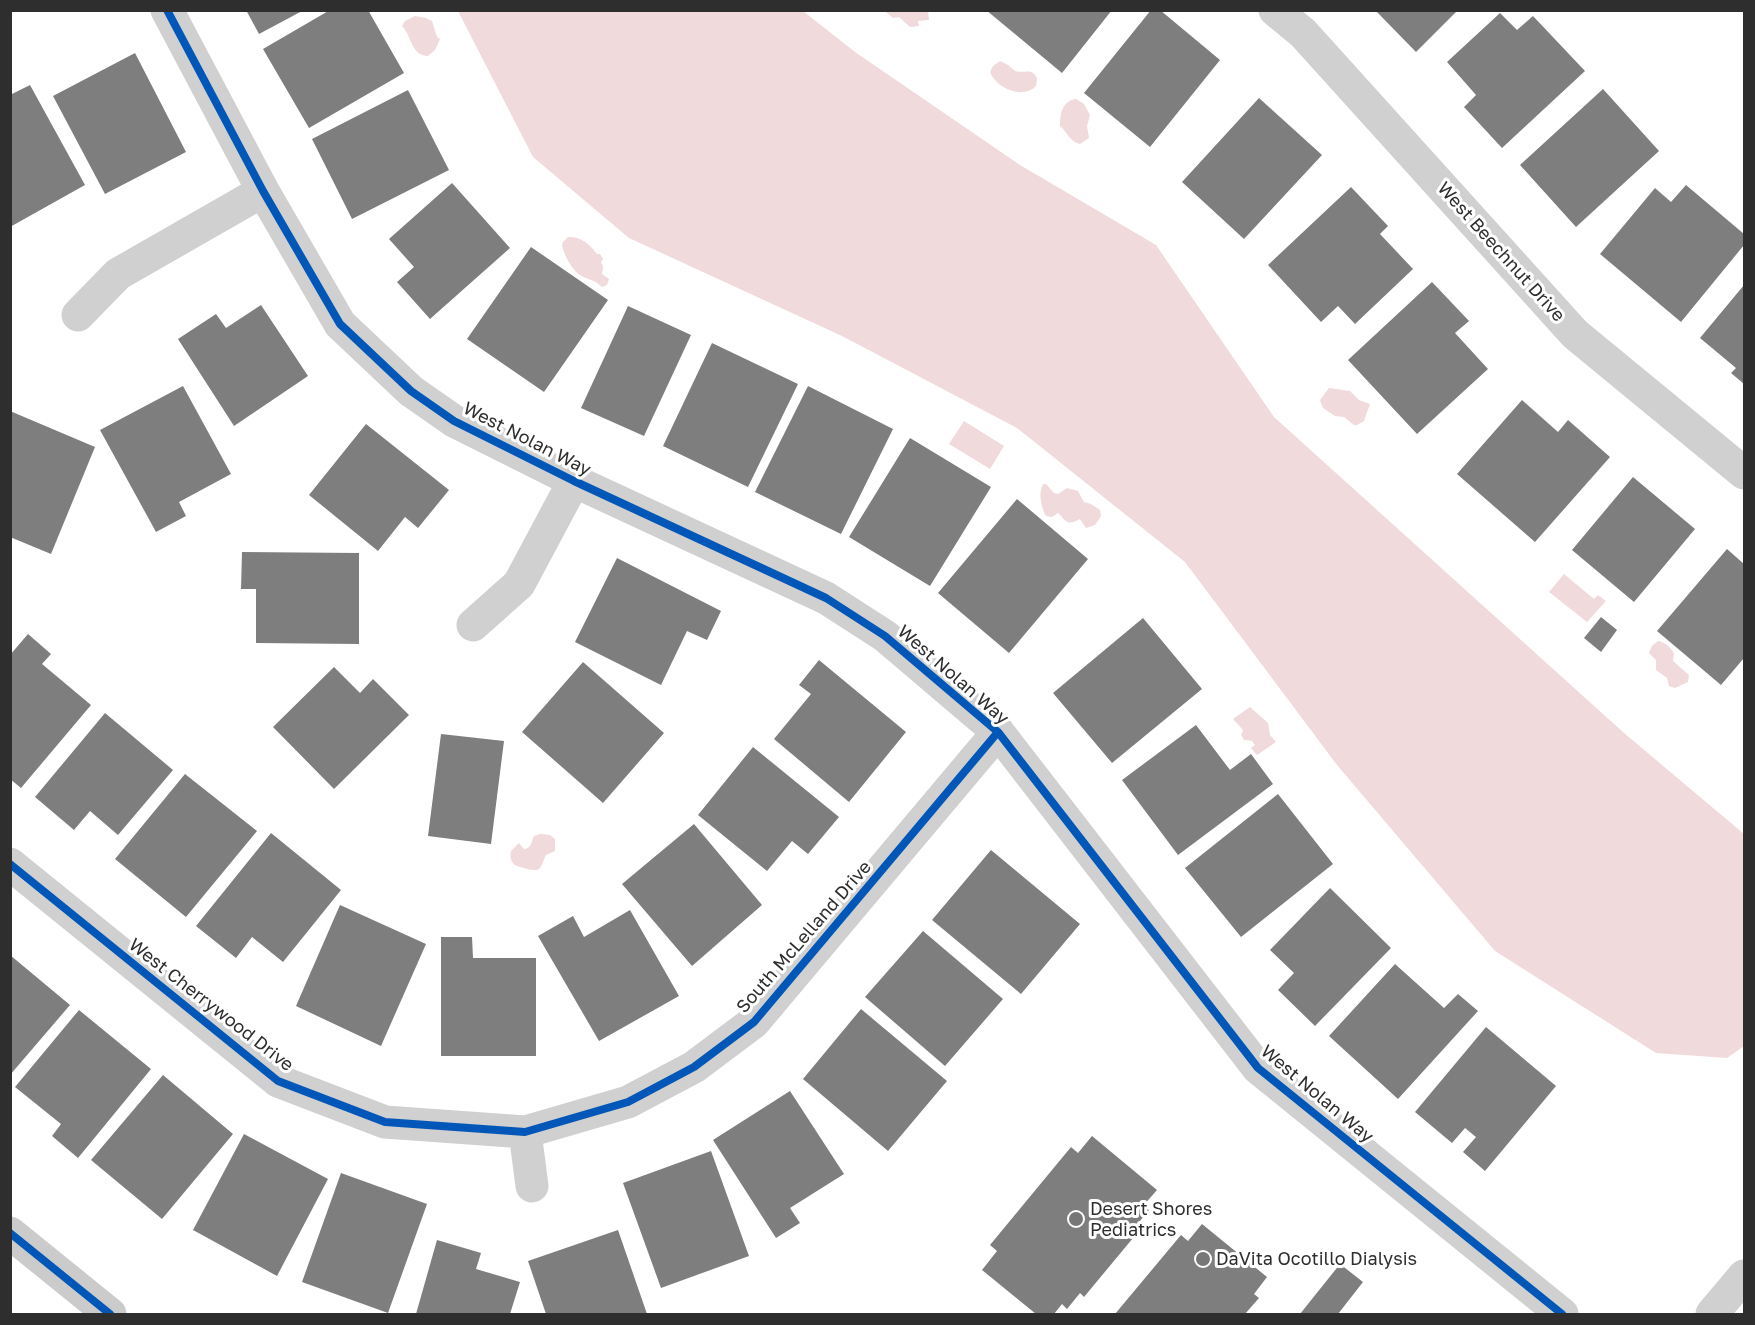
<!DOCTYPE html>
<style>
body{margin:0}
#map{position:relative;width:1755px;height:1325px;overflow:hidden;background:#fff;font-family:"Golos Text",sans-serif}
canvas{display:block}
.frame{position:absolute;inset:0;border:12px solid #2e2e2e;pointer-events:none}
</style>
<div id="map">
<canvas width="1755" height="1325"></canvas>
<div class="frame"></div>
</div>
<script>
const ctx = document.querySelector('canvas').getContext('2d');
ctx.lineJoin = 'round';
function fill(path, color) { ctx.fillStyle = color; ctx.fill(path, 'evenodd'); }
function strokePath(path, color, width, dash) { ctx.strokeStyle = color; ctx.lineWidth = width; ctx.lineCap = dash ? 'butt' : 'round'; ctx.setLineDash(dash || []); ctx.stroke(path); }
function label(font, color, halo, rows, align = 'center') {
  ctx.font = font + ' "Golos Text",sans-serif'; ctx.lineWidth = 6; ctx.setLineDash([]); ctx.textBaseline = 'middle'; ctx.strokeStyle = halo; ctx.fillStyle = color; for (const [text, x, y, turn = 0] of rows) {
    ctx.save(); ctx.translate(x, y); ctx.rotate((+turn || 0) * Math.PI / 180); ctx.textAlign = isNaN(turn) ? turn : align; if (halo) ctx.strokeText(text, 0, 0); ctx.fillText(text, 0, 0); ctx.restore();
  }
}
fill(new Path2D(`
 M458,11H803L855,52L1020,165L1156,245L1274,417L1624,733L1744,834V1046L1727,1058L1656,1053L1495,951L1337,765L1185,562L1017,428L842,336L629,238L533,157Z
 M885,11H928L929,20L918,21L919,26L910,27L899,17L893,18Z
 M415,16L426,18L432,21L437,37L440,39L435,50L428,56C411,56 412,36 402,26L405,21Z
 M1000,61L1008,65L1015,71C1025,74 1031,67 1037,78L1036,86C1023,100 996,88 990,72L993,66Z
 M1076,99L1084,104L1090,115L1087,126L1089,138L1080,144C1069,141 1068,133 1060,126C1060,114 1062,101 1076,99Z
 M568,237C580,236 590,244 597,254H600L603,259L601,262L603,267L602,274L609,279L607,285L602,287C596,280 588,280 580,275C571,269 565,256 562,246L563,242Z
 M1329,388L1350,391L1359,400L1370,404L1364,421L1357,425H1354L1344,417L1335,416L1323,408L1320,400Z
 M964,421L1004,446L990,469L949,444Z
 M1043,484H1046L1054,493L1058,494L1067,488L1078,491L1084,502L1091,504L1100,510L1101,516L1095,525L1086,528L1080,519C1067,526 1067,522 1058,513L1052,517L1046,516C1041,507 1038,493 1043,484Z
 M1564,574L1594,599L1598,595L1606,601L1587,622L1549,592Z
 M1658,641C1665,642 1670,647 1674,653L1673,661L1689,675L1688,682L1675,688L1669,686L1667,678L1656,670V660L1649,653L1652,646Z
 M1250,707L1268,723L1270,735L1276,742L1257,755L1251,748L1255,745L1252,741L1244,740L1241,735L1243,730L1233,719Z
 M540,834L550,835L555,839V851L546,855C544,858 542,867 539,869C535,872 519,867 515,865C510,861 510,856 511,851L519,843L524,849C532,848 531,842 534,836Z`), '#f0dadb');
fill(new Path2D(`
 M246,10H304L259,34Z
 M330,10H368L404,73L309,128L263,49Z
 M986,10H1112L1062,73Z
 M1151,10H1160L1220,60L1150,147L1084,93Z
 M1375,10H1458L1416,52Z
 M1500,13L1517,30L1533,16L1585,71L1502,148L1464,107L1476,95L1447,62Z
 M135,53L186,152L105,194L53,96Z
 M30,85L85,185L10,227V95Z
 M1603,89L1659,151L1576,227L1520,165Z
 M408,90L449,170L352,219L312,139Z
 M1259,98L1322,155L1244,239L1182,182Z
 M452,183L510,248L430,319L397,282L414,267L389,239Z
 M1686,185L1744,234V245L1681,322L1600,254L1655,188L1671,202Z
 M1351,187L1388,226L1380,234L1413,269L1355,324L1338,306L1321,322L1268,265Z
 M531,247L608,300L544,392L467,339Z
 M1432,282L1469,321L1455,333L1488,369L1417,434L1348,360Z
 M1744,285V384L1731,373L1736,368L1700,338Z
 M261,305L308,376L234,426L178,339L216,314L226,328Z
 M628,306L691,335L644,436L581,408Z
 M712,343L798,384L748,487L663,446Z
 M183,386L231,474L179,502L186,516L156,532L100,430Z
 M808,386L893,429L841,534L755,492Z
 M1522,400L1558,432L1568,420L1610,457L1535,542L1457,474Z
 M10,411L95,447L51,554L10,537Z
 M366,424L449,490L418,528L405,517L378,551L309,495Z
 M910,438L991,487L930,586L849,537Z
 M1633,477L1695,529L1634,602L1572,550Z
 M1017,499L1088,559L1009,653L938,593Z
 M1727,549L1744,564V658L1721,685L1657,631Z
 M242,552L359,553V644L256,643V589H241Z
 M617,558L721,611L707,640L687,631L661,685L575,642Z
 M1601,617L1617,630L1601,652L1584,638Z
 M1143,618L1202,689L1112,763L1053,693Z
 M28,634L51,654L42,664L91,705L21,788L10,779V655Z
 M819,660L906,732L849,802L774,739L811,694L799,685Z
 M583,662L664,733L603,803L522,732Z
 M334,667L360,693L373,679L409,715L334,789L273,727Z
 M105,713L173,770L118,835L90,811L74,830L35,797Z
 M1196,725L1230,770L1251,754L1273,784L1178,855L1122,780Z
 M441,734L504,741L491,844L428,836Z
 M753,747L839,817L808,854L792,841L767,871L698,815Z
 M185,774L257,831L186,917L115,859Z
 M1278,794L1333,864L1241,937L1185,868Z
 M694,824L762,905L692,966L622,884Z
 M271,833L341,890L283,962L252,937L236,958L196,926Z
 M991,850L1080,924L1021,994L932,920Z
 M1330,888L1391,948L1315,1026L1278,990L1294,973L1270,950Z
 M340,905L426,944L381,1046L296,1006Z
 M630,910L679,996L599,1041L538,936L573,916L584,937Z
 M923,931L1003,999L945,1066L865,997Z
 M441,937H472L473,958H536V1056H441Z
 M10,955L70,1005L10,1075Z
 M1395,964L1444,1008L1458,994L1478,1011L1398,1099L1329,1036Z
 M861,1009L947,1081L888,1151L803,1079Z
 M79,1010L151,1069L78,1158L52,1136L61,1124L15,1087Z
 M1486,1027L1556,1086L1485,1171L1463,1152L1476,1137L1465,1128L1452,1143L1415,1112Z
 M163,1075L233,1134L162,1219L91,1160Z
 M790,1091L844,1174L790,1208L800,1223L776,1238L713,1140Z
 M244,1134L328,1179L277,1276L193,1230Z
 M1092,1136L1157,1190L1143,1206L1149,1210L1134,1228L1138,1232L1084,1297L1080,1293L1067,1309L1062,1304L1054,1314H1036L982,1270L997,1251L990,1245L1071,1147L1078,1153Z
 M711,1151L749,1256L661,1288L623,1183Z
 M341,1173L427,1204L388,1313L302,1282Z
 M1202,1224L1267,1277L1254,1294L1259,1298L1245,1314H1115L1181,1235L1188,1241Z
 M618,1230L647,1314H546L528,1261Z
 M437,1240L481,1253L476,1269L520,1282L510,1314H416Z
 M1340,1264L1363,1282L1338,1314H1300Z`), '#7e7e7e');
strokePath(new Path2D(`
 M167,10L263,191L340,324L411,391L454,421L574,481L826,598L885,636L998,732L1258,1068L1562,1314
 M1275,10L1303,33L1575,334L1744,473
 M78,315L118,274L263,191
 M473,625L519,584L574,481
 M10,864L278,1081L385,1122L525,1132L628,1102L694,1067L754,1022L998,732
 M525,1132L532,1186
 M1712,1314L1744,1276`), '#d0d0d0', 33);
strokePath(new Path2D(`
 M10,1233L110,1314`), '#cbcbcb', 33);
strokePath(new Path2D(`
 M167,10L263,191L340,324L411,391L454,421L574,481L826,598L885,636L998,732L1258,1068L1562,1314
 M10,864L278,1081L385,1122L525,1132L628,1102L694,1067L754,1022L998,732
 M10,1233L110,1314`), '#0057b8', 8);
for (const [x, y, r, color] of [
 [1076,1219,8,"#777"],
 [1203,1259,8,"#777"]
]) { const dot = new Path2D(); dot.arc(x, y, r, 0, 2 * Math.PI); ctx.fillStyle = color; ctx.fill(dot); strokePath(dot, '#fff', 2); }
label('18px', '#2e2e2e', '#fff', [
 ["West Beechnut Drive",1501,252,48],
 ["West Nolan Way",527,439,27],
 ["West Nolan Way",953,675,41],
 ["South McLelland Drive",804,937,-49],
 ["West Cherrywood Drive",211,1005,38],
 ["West Nolan Way",1317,1094,40]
]);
label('18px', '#2e2e2e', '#fff', [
 ["Desert Shores",1090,1209],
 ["Pediatrics",1090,1230],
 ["DaVita Ocotillo Dialysis",1216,1259]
], 'left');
</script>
